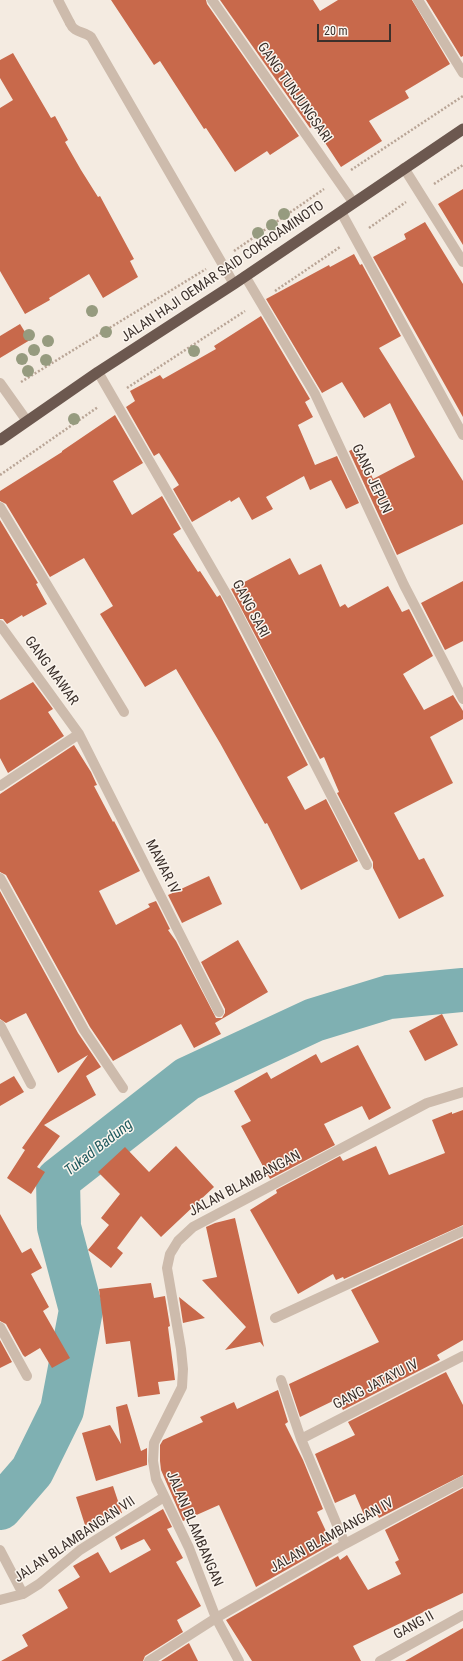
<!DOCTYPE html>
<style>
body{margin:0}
#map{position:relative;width:463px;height:1661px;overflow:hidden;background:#f4ebe1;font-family:"Roboto Condensed",sans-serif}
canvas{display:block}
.scale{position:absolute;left:317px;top:24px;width:74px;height:18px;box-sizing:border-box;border:2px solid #3b302b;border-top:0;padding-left:5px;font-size:12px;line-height:14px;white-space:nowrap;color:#3b302b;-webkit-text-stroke:3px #fbf5ee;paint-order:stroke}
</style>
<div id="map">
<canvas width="463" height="1661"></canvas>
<div class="scale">20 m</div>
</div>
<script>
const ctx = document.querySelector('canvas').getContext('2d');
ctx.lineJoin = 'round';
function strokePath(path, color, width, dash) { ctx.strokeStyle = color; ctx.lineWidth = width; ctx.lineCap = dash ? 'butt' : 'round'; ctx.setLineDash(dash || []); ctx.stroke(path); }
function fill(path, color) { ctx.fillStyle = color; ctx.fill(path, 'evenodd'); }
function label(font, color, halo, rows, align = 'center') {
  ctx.font = font + ' "Roboto Condensed",sans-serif'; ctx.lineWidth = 3; ctx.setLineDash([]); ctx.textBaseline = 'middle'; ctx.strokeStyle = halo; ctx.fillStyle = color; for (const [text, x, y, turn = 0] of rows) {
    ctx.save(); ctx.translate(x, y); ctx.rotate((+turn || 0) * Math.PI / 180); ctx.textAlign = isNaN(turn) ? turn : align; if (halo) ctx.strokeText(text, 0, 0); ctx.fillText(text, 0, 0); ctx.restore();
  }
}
strokePath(new Path2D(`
 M0,1508L32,1471L62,1410L81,1310L59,1227L58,1180L187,1079L314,1020L389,997L463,990`), '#7fb0b2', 44);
fill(new Path2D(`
 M111,0H206L207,4L299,136L270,155L267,151L235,172L206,128L204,129L160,61L154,65Z
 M220,0H313L320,11L338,0H412L450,64L405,91L409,98L369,121L382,141L341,167L314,126L310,128Z
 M426,0H463V56L461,57Z
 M13,53L51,118L55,116L68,140L65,142L81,170L98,197L100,196L134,259L130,261L138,277L103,298L89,274L49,298L50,300L25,314L0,271V108L13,100L0,78V60Z
 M463,189V245L438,204Z
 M425,222L463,284V417L373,257L406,239L404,234Z
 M354,254L360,265L362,264L401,336L379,348L463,481V524L397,555L349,451L359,446L373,479L415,457L390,403L364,418L342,382L322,393L266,299L329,265L330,267Z
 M261,316L310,399L305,402L313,417L298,425L315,465L337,456L359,503L346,509L331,480L310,490L304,476L266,497L273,509L252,520L239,497L231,502L230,500L192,522L173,489L179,485L159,453L154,456L126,407L135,401L130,391L160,375L163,379L216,349L214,346Z
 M20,324L30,340L0,358V336Z
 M115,415L143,463L113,481L132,515L162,496L181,529L173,534L198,572L200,571L217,597L220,595L308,765L287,777L305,810L326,799L358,861L301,890L267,823L265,824L220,743L176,669L145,687L100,614L113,606L84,558L50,577L6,504L0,501V491L62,452V451Z
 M0,520L38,583L36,584L47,604L23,617L22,615L7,624L3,619H0Z
 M290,558L299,575L321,564L340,607L345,604L348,608L388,586L402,612L409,609L433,656L403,674L424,710L453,695L463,711V719L430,737L453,783L394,813L419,860L424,858L444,896L399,919L373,868V862L337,793L339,792L324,757L320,759L231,589Z
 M463,581V641L445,650L421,603Z
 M33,682L53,709L48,712L64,736L8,773L0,758V700Z
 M74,745L91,772L97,785L94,786L113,822L114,821L140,871L99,891L116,925L150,907L148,904L156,901L170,929L168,930L176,941L216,1018H222L225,1013V1009L201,962L238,940L268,992L215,1023L221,1034L194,1048L181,1024L113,1061L90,1027L6,875L0,872V794Z
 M209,876L222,904L182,923L168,895Z
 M0,891L78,1033L101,1067L86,1076L96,1095L44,1125L60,1136L37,1167L45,1172L31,1194L7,1178L25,1150L22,1148L88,1055L58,1073L26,1013L6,1023L0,1019Z
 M442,1014L458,1045L425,1061L409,1031Z
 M358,1045L391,1108L369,1120L362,1106L324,1124L335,1145L270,1179L241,1126L251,1121L234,1091L267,1072L271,1079L316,1054L321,1063Z
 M14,1076L24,1092L0,1106V1084Z
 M463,1110V1225L344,1279L343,1277L336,1280L333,1274L298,1294L250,1210L277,1193L276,1190L340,1156L343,1161L376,1146L389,1175L445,1153L432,1120L452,1112V1114Z
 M176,1146L214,1187L161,1237L141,1216L117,1248L123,1253L111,1268L88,1250L109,1225L101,1218L120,1194L98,1172L125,1147L149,1172Z
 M0,1214L22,1253L31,1248L42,1268L31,1274L49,1307L43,1311L70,1358L52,1368L40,1348L25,1357L23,1355L6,1324L0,1321Z
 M235,1218L264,1347L260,1342L225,1350L246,1327L202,1280L217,1277L206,1227L215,1223Z
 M463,1238V1340L437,1355L440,1360L343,1410L337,1399L300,1417L289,1384L379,1342L351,1290Z
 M151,1283L154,1298L165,1296L170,1326L168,1327L175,1380L158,1382L160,1394L138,1397L130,1341L106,1344L99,1289Z
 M179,1297L205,1318L183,1323Z
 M0,1340L12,1362L0,1368Z
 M446,1372L463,1405V1475L379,1518L376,1512L365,1517L355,1494L335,1503L315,1454L355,1435L348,1422Z
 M278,1390L288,1422L285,1424L303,1460L323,1509L317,1512L332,1544L256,1587L219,1505L183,1521L161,1470L160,1461V1445L163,1440L203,1422L200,1417L234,1402L237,1409Z
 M127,1404L141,1451L147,1448V1465L96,1481L82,1433L110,1425L121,1444L116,1407Z
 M113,1486L122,1513L85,1525L76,1497Z
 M463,1488V1593L353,1646L361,1661H252L226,1620L338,1556L340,1560L347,1555L368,1590L401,1574L395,1562L399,1560L385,1530Z
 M163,1509L172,1527L167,1529L183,1558L176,1562L201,1606L177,1620L183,1632L145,1656L143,1661H1L28,1646L22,1635L68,1608L58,1590L80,1577L73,1566L98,1552L110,1573L151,1550L144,1539L121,1550L115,1537Z
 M463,1628V1661H405Z
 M189,1643L198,1661H161Z`), '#c8694b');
strokePath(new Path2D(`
 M351,170L463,96
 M434,184L463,165
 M369,228L406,202
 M234,251L324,189
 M275,291L340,247
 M21,382L206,269
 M127,388L245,311
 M0,475L98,407`), '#b9a596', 2.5, [2, 2]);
strokePath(new Path2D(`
 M70,23C74,33 84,31 91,37L234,284
 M0,383L27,421`), '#cdbbac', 10);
strokePath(new Path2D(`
 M58,0L70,23
 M212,0L353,202
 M418,0L463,73
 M404,168L463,262
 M341,212L463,435
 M245,276L315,394L404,585L463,699
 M98,372L235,609L367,865
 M0,507L124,712
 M0,625L79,734L219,1012
 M0,786L79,734
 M0,878L84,1030L123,1088
 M0,1025L31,1084
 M275,1318L463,1231
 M0,1327L27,1376
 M281,1380L301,1439L345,1544
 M301,1439L463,1356
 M0,1550L23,1594
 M0,1600L23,1594L39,1584L80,1550L164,1497
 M149,1661L216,1618L345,1544L463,1481
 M239,1661L216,1618L189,1548L156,1479L153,1461L154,1443L182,1387L183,1369L181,1349L167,1268L170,1254L178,1241L193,1227L427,1103L463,1092
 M380,1661L463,1615`), '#cdbbac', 10);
strokePath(new Path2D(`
 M0,440L98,372L234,284L463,129`), '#6c584f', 11);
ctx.fillStyle = '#969b7f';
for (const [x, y] of [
 [284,214],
 [272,225],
 [258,233],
 [92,311],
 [106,332],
 [29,335],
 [48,341],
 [34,350],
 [194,351],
 [22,359],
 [46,360],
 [28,371],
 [74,419]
]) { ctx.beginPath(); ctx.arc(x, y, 6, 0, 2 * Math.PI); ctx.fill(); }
label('14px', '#3b302b', '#fbf5ee', [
 ["GANG TUNJUNGSARI",294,93,55],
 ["JALAN HAJI OEMAR SAID COKROAMINOTO",223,272,-34],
 ["GANG JEPUN",371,479,65],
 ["GANG SARI",250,609,62],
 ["GANG MAWAR",51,671,54],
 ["MAWAR IV",162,867,63],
 ["JALAN BLAMBANGAN",245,1184,-28],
 ["GANG JATAYU IV",376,1385,-27],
 ["JALAN BLAMBANGAN",194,1529,67],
 ["JALAN BLAMBANGAN IV",332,1536,-29],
 ["JALAN BLAMBANGAN VII",75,1540,-34],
 ["GANG II",414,1626,-29]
]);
label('italic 15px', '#1f5a5e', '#fbf5ee', [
 ["Tukad Badung",99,1148,-38]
]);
</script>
